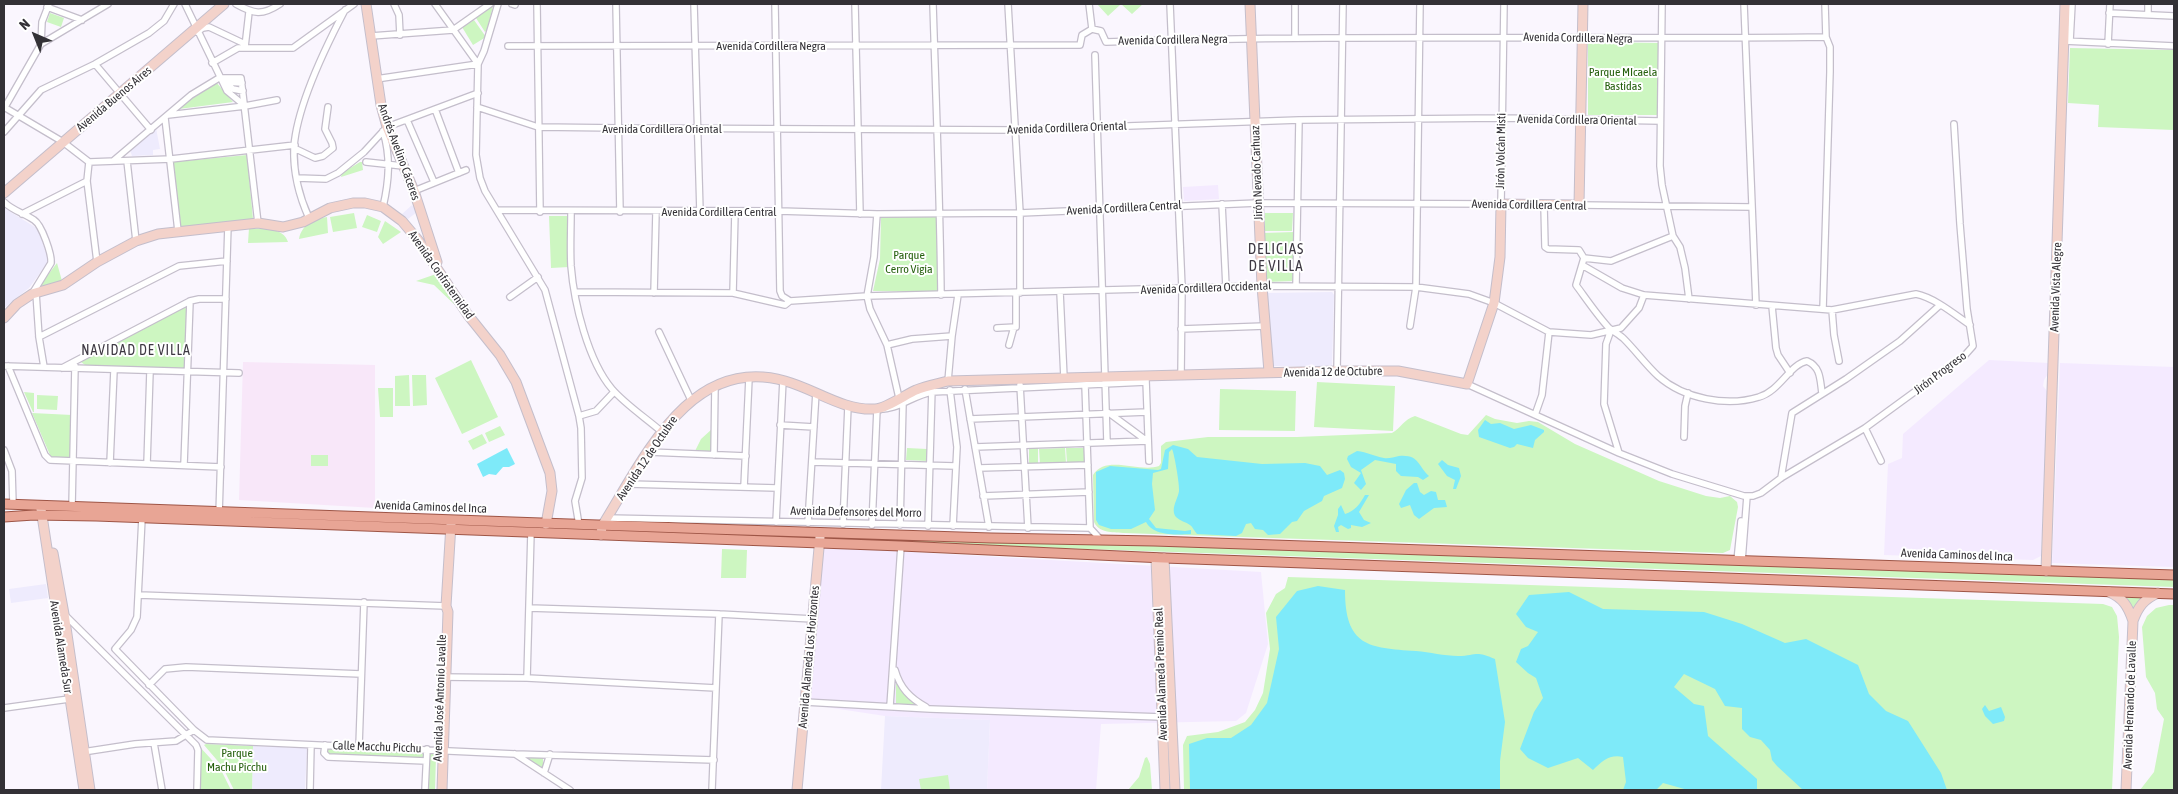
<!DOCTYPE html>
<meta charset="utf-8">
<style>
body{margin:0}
#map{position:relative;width:2178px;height:794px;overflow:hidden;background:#faf6fe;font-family:"Asap Condensed",sans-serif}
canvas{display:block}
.frame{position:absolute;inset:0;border:5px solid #333136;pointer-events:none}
.north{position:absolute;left:10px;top:10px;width:50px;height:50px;-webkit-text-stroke:4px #fff;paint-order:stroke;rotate:316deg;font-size:14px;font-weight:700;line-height:20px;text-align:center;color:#333136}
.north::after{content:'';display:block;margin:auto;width:18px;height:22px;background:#333136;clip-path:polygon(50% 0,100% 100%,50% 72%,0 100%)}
</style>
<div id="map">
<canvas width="2178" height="794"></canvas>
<div class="frame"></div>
<div class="north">N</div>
</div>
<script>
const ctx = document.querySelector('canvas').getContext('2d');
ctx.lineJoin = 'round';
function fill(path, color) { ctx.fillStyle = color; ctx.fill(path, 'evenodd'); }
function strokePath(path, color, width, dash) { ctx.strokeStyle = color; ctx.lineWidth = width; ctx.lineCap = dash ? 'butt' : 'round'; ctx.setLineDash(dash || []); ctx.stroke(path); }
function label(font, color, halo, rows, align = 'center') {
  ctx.font = font + ' "Asap Condensed",sans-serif'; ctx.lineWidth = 4; ctx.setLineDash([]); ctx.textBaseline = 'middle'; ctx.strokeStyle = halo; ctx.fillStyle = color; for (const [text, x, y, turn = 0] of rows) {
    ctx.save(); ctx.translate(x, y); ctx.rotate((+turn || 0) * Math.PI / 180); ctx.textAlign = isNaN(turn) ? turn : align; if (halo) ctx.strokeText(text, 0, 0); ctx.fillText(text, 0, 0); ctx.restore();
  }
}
fill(new Path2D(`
 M1218,185L1219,199L1184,201L1183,187Z
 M1989,360L2049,363L2048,374L2044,380L2043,386L2048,392L2041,556L2033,560L1884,555L1888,464L1902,458L1903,434Z
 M2060,363L2174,367V567L2052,563Z
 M823,547L1261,572L1268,644L1246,713L1236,721L1101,724L1096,790H987L990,720L885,716L806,704Z`), '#f4eaff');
fill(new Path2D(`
 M156,128L160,149L153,150V155L132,156L130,150Z
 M412,205L417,212L408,219L402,214Z
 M4,208L35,227L39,232L49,261L29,288L4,308Z
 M1332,292L1334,295L1332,366H1314L1312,364L1305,366H1273L1267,294L1268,293Z
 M46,584L48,598L11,603L9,589Z
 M885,716L990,720L987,790H881Z
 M253,746L307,748L305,790H252Z`), '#eeebfd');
fill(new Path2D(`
 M243,362L375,365V508L239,500Z`), '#f8e7f9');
fill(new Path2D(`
 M1097,4H1118L1120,5L1108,16Z
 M1121,4H1143L1132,14Z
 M493,6L487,30L485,32L476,18Z
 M50,13L64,18L61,27L47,22Z
 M474,20L486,37L473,45L462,27Z
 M1588,42L1660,43L1658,115H1588Z
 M2070,48L2174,50V130L2098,127L2099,105L2068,103Z
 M216,82L233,102L179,109L195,95Z
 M247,155L253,219L181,227L173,162Z
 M360,162H362L363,170L341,177L342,173Z
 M354,213L357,228L333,232L330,217Z
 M1265,213H1293L1292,231H1265Z
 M367,215L381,221L377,232L362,227Z
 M549,216H567L569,267L551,268Z
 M939,216V292L873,291L880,259L881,217Z
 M327,217L328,233L299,239C302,224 313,220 327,217Z
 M385,221L401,232L383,244L378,237Z
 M249,228C262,229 284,227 288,242L248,243Z
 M1294,232V281L1265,282L1264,233Z
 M57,263L62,281L41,287L40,285Z
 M439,273L460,305L457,307L434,285L416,281Z
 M183,306L187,309L184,369L85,365L81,362V360Z
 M471,360L498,417L462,434L435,378Z
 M409,375L410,406H395V376Z
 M412,375H426L427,405L413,406Z
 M1317,382L1395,386L1393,431L1314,427Z
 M378,388H393V417H380Z
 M1220,389L1296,391L1295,431L1219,430Z
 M24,392L34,393V412H33Z
 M37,395L58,396L57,410L37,409Z
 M32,413L72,415L70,459L53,458L50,455Z
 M1486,415L1495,419L1517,423L1529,421L1538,422L1575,444L1659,481L1706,496L1720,498L1730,496L1737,502L1738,507L1730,550L1723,553L1123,533C1112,532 1099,533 1094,522L1093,475C1106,454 1139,473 1159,466L1161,463V446L1166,442L1208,437H1297L1392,433C1401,428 1404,419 1415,416L1461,434L1468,435Z
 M500,426L505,435L489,442L485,433Z
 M712,429V452L695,451L701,439Z
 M482,434L487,443L473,450L468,441Z
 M907,448L927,449V461L906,460Z
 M1029,448H1038V464L1029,465Z
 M1065,448L1066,463L1040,464L1039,449Z
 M1066,448H1085V462L1067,463Z
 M311,455H328V466H311Z
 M831,535L2174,578V587L830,540Z
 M722,549L747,550L746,578H721Z
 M1288,577L2103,604L2112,607L2117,616L2119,637L2112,790H1184L1183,745L1187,736L1218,732L1245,722L1255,710L1263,693L1270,649L1266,613L1276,594L1285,588Z
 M2124,596H2143L2134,611Z
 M2169,605H2174V790H2140L2154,772L2164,719L2157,709L2155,693L2146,677L2142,627L2147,616L2156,608Z
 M896,683L905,695L921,707L896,704Z
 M206,744L253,746L252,790H234L222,766L204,745Z
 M200,747L221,770L231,790H201L200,776Z
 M328,748L422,752L424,757L422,759L329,755L326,752Z
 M433,753L436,756L435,790H427L429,755Z
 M521,756L543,757V766L541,768Z
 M1147,757L1150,764L1152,790H1128L1139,777L1145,758Z
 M948,775L950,790H921L919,779Z`), '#cdf6c1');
fill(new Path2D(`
 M1485,420L1491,424L1500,423L1514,429L1531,425L1544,430V432L1535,440L1533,448L1517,444L1514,447L1510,448L1479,437L1478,430Z
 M1173,445L1188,449L1197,457L1262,464L1305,463L1320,466L1327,475L1340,470L1344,473L1345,479L1342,488L1324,496L1322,501L1304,511L1297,521L1292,522L1280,534L1268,535L1263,530L1255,529L1251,523L1246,524L1242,533L1236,536L1197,534C1194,531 1193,527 1190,525C1186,522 1180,521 1176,517C1170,509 1178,499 1179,491C1180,486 1174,452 1172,449L1169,452L1168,469L1153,473L1152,484L1155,510L1149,519L1156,528L1185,531L1191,530V534C1177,535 1153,536 1146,522L1131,529H1111L1099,525L1096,520V472L1110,466L1158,470L1161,469L1165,450Z
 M507,448L515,464L509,467H503L496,475L489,474L483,477L477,464Z
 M1357,451C1367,452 1374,456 1384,458C1388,459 1394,457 1399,456C1419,454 1418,466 1429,476L1423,480L1418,477L1401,476L1396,471V464L1375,460L1361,470L1366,484L1361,490L1354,483L1361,473L1351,467L1347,459L1348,456Z
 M1442,460L1448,465L1459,468L1461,476L1456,489H1453L1455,480L1447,476L1438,464Z
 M1414,483H1417L1420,492L1424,495L1431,491L1436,492L1438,500H1445L1447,507L1434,508L1419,519L1414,515L1410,505L1401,508L1399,504L1406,490Z
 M1365,495H1369L1359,512L1364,520L1371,523L1362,527L1351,525V528L1348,529L1341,525L1338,527L1339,532H1336L1334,526L1338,515V509L1341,505L1345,514C1355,511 1360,504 1365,495Z
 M1318,586L1345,590C1345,646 1368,648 1416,651C1430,652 1444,656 1458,656C1477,656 1474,650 1495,659L1505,722L1500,761V790H1190L1189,744L1207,738H1231L1251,725L1267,703L1279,649L1276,617L1297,591Z
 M1569,592L1603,609L1704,612L1742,624L1785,643L1806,639L1858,665L1869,694L1886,711L1908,721L1941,773L1947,790H1803L1777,766L1772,760L1770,750L1761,740L1750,737L1742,729V708L1725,706L1715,689L1684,674L1674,687L1694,704L1704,706L1708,736L1757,779V790H1688L1663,783L1656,790H1623L1626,782L1623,757C1610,754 1602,761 1593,770L1578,758L1548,768L1528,758L1520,749L1534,712L1543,698L1536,678L1528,673L1516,662L1521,649L1528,646L1538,632L1526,627L1516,614L1529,595Z
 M1985,705L1989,711L2001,707L2005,717L2004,721L1993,724L1985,716L1982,709Z`), '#7eeaf9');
const street = new Path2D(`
 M185,4L227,91L245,106
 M236,4C254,14 262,16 280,4
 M394,4L399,15L400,35
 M435,4L478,64
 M498,4L484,51L478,64L476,155L480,178L485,191L545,290L579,416L581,428L582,478L575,501L579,525
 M512,4L515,5
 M537,4L540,212
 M616,4L620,212
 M694,4L700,212
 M775,4L780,291L782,296L790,301L867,296L1262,286L1416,287L1469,294L1494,303L1549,332L1591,335L1621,328L1639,308L1644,295
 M855,4L860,214
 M933,4C936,101 940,198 941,295
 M1008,4L1020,213V293
 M1089,4L1092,29
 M1170,4L1182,288L1181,375
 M1295,4V37
 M1662,4L1660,166L1662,185L1673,236L1680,247L1685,268L1689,299
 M1744,4L1756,305
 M47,7L82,20
 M2109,13L2174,16
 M2148,14V4
 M197,32L203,28L209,27L245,44
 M371,36L453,30L490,4
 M2064,41L2174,46
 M2070,41L2072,4
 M41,44L108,4
 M2108,44L2110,4
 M508,46L1080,45L1082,35L1092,29L1101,31L1106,42C1346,34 1586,40 1826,37
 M245,47L249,12
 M1095,55L1107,442
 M212,63L238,48H293L354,4
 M95,64L151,130
 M219,78H241L258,223
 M221,79L225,82L242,83
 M376,79L478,64
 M225,82L233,89L243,91
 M4,107L63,142L89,162L171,159L295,145
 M5,107L41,44L42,22L49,4
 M477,107L538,127L619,128L1014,130L1299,120L1502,118L1660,121
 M435,109L459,173
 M168,115L245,106L277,100
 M165,118L178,231
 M407,120L434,182
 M4,132L41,90L95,64L149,33L164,21L174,4
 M294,148L315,158L323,156L333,148L332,143L325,129L328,107
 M113,161L191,95L219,78
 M127,161L136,241
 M89,162L87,181L97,262
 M366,162L403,166
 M297,178L326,179L338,173L364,152L387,127L478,93
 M414,191L466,170
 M4,202C13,211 24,213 34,220C42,225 52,255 51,263L32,294
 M1222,204L1226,287
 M1544,205L1545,247L1548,249L1579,250L1584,258L1576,285C1587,300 1597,315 1609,328C1614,332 1620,335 1624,339C1636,351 1646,365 1658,376C1684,399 1727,407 1759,397C1780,391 1790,364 1807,361C1821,367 1820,380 1822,393
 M1579,205L1751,207
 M383,207C389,181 391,157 383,131
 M497,210L779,211L877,214L1020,213L1258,203L1501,204L1504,4
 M571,212C571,230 570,248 571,266C574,303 588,361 612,389C626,405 646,418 662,432
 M22,214L87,181
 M877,214L874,257L867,296L870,309L887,345L899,398
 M309,218C299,196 293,172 294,147C297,105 325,48 345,10
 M1584,258L1611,261L1673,236
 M1582,265L1622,288L1644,295L1832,310L1916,294C1935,298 1954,314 1970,325
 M1296,286L1299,120
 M576,292L733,293L785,305L790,301
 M1060,292L1064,378
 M36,293L39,337L44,367
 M654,293L656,212
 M733,293L735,212
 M510,297L538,277
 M1772,306L1776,348L1778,355L1790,373
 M1823,309L1830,72V47L1826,37L1825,4
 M1832,310L1834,335L1839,361
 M1410,326L1416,287L1420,4
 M997,328L1016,327V293
 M1181,329L1265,326
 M1611,330L1606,344L1604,404L1619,453
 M659,332L691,400
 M39,337L179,266L227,261
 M887,345L912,339L952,336
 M1009,345L1014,327
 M4,366L239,373
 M8,366L45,455L50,460L221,467
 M62,368L190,301L199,299H226
 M1337,371L1343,4
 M1146,380L1149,461
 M948,381L952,336L958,295
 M1467,384L1619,453L1672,474L1744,496H1753L1761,493L1781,478L1865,428L1965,355L1973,346L1967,309L1960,224L1954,124
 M1020,385L1028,528
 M1085,385L1090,528
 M965,389L989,527
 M950,390L957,447L953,526
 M1109,413L1147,441
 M1535,415L1542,395L1549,332
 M579,416L596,411L614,392
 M970,419L1147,412
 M780,425L814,427
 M1865,428L1881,461
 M1684,437L1685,406L1688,393
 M975,447L1148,441
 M4,450L12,471L13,504
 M649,452L746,456
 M714,455L715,386
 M812,462L955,466
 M110,463L114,370
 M147,464L150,371
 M184,465L190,301
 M979,468L1088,465
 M1781,478L1792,413L1846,379L1900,341L1940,305
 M628,484L777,488
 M744,487L749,378
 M983,496L1089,492
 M72,506L75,366
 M219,515L228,225
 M142,518L137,617L131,630L115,649L194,730L207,740L515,754L714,760
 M607,518L1090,528L1101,540
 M776,522L783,380
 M808,523L816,392
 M843,524L848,406
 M872,525L877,409C897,411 913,395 932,392L1146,382
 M900,525L903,403
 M928,526L932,388
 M1737,561L1741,521
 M1742,561L1747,496
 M139,595L446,606
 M529,608L719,614L813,619
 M65,615L196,745L198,750L197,790
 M895,670C900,688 910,698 926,707
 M441,677L527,678L716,688
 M527,678L531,532
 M149,685L165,669L186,667L361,674
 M805,702L930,709L1162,717
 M890,706L901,546
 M4,708L69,699
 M154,743L162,790
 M325,745L324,753L328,757L426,761
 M359,746L364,602
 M83,752L135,744L176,741L194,730
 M515,754L570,790
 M544,773L550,754
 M310,790L311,745
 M425,790L427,749
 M712,790L719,614`);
const secondary = new Path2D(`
 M366,4L381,105L387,127L414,191L437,262
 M1250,4L1262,286L1269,372
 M4,193L224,4
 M4,318L17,304L32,294L63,285L97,262L136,241L158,234L258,223L283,227L303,222L330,208L353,203H365L383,207L402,221L418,240L468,315L500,355L516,382L550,473L552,491L546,524
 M41,509L84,790
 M601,535L602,526C643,461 689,354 785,381C815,389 843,411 875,409C885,409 905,395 916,390C926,386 937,384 948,381L1337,371H1398L1467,384L1494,303L1500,257L1501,204L1579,205L1583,4
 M53,553L64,614L90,790
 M1156,558L1165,790
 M1164,558L1175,790
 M2046,571L2065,4
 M2109,592C2123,598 2128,606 2133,621
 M442,790L448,612L446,606L451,524
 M797,790L820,537
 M2126,790L2133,621C2138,607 2144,599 2158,593`);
const primary = new Path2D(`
 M4,504L711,529L991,538L1154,541L2174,575
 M4,517L34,515L96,516L901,546L1164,558L2174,594`);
strokePath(street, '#c4becb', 8);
strokePath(secondary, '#c4becb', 11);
strokePath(primary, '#9e5546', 11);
strokePath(street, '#fff', 5.5);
strokePath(secondary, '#f3d2ca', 9);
strokePath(primary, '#e8a595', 9);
label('12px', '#333136', '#fff', [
 ["Avenida Cordillera Negra",1578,38,1],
 ["Avenida Cordillera Negra",1173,40,-1],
 ["Avenida Cordillera Negra",771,46],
 ["Avenida Buenos Aires",114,99,-40],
 ["Avenida Cordillera Oriental",1577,120,1],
 ["Avenida Cordillera Oriental",1067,128,-2],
 ["Avenida Cordillera Oriental",662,129],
 ["Jirón Volcán Misti",1501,151,-89],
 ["Andrés Avelino Cáceres",399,152,70],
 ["Jirón Nevado Carhuaz",1257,173,-92],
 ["Avenida Cordillera Central",1529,205,1],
 ["Avenida Cordillera Central",1124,208,-3],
 ["Avenida Cordillera Central",719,212],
 ["Avenida Confraternidad",441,275,55],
 ["Avenida Vista Alegre",2056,287,-88],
 ["Avenida Cordillera Occidental",1206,288,-2],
 ["Avenida 12 de Octubre",1333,372,-1],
 ["Jirón Progreso",1940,373,-37],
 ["Avenida 12 de Octubre",647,458,-56],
 ["Avenida Caminos del Inca",431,507,2],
 ["Avenida Defensores del Morro",856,512,1],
 ["Avenida Caminos del Inca",1957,555,2],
 ["Avenida Alameda Sur",61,647,81],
 ["Avenida Alameda Los Horizontes",809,657,-85],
 ["Avenida Alameda Premio Real",1161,674,-92],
 ["Avenida José Antonio Lavalle",440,698,-88],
 ["Avenida Hernando de Lavalle",2130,705,-88],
 ["Calle Macchu Picchu",377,747,2]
]);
label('12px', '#26600e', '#fff', [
 ["Parque MIcaela",1623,72],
 ["Bastidas",1623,86],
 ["Parque",909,255],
 ["Cerro Vigía",909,269],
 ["Parque",237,753],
 ["Machu Picchu",237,767]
]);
ctx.letterSpacing = '1px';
label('14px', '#3e3943', '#fff', [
 ["NAVIDAD DE VILLA",136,351]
]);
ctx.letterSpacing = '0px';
ctx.letterSpacing = '1px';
label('15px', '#3e3943', '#fff', [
 ["DELICIAS",1276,249],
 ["DE VILLA",1276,266]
]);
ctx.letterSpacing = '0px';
</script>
